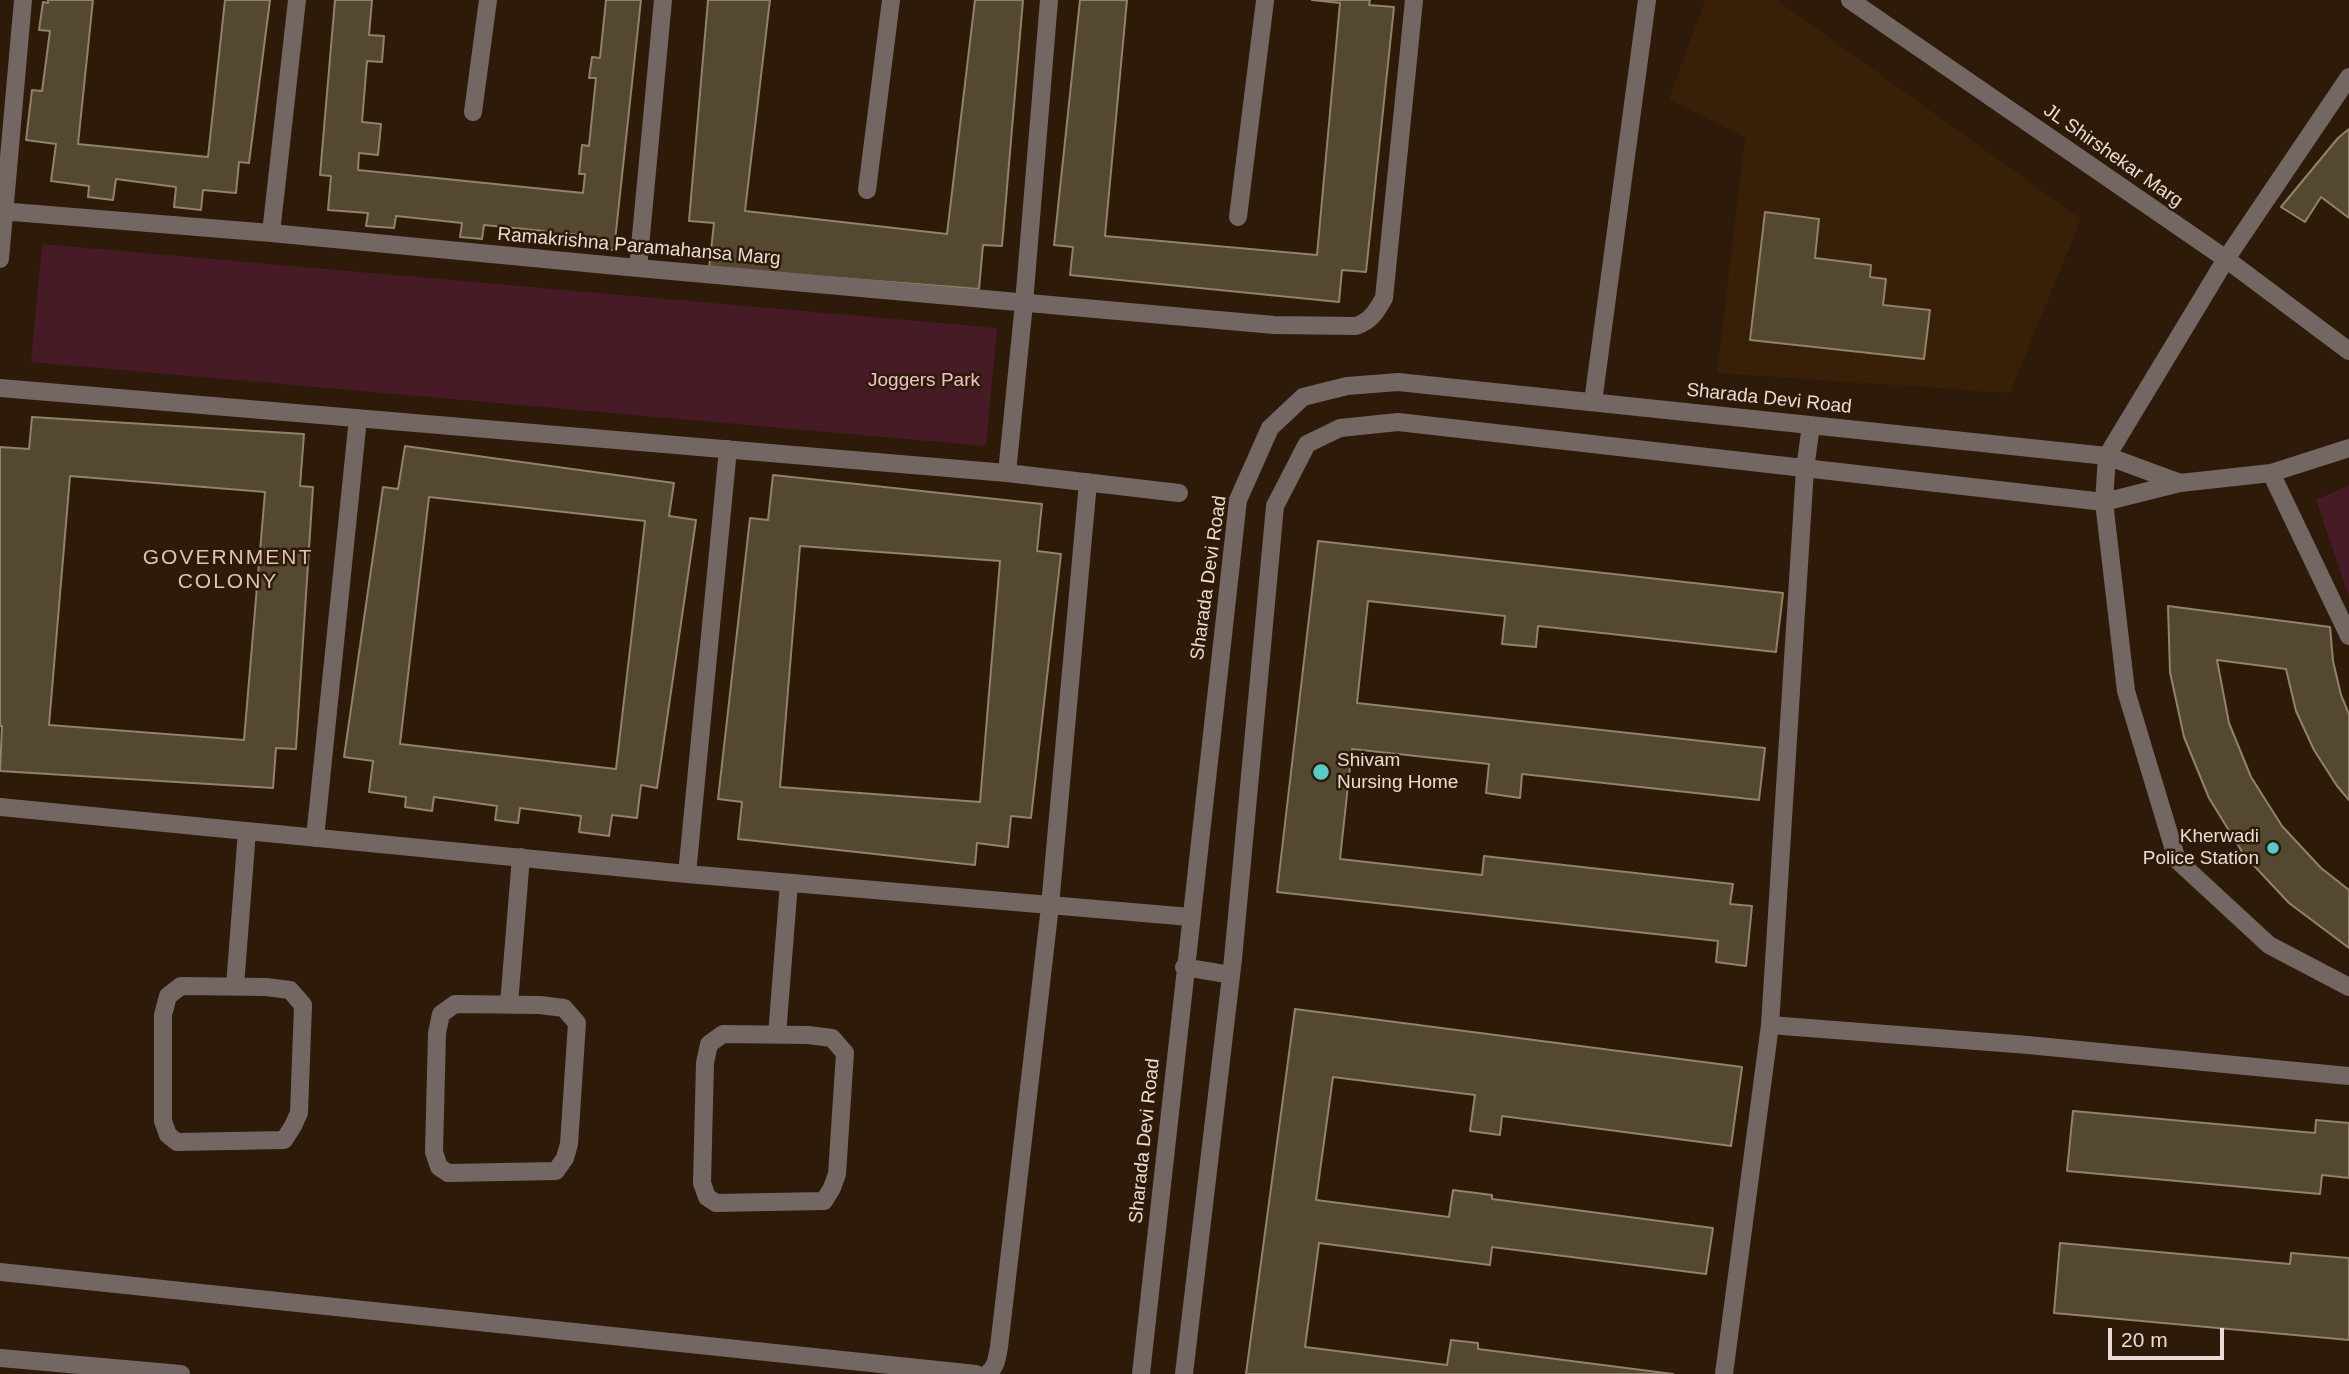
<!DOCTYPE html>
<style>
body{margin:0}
#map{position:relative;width:2349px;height:1374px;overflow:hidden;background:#2d1a09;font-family:Helvetica,sans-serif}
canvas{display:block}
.scale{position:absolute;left:2108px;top:1328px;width:116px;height:32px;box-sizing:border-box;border:4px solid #eadcd2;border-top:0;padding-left:9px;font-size:21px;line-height:24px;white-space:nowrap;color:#eadcd2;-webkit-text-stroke:5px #2d1a09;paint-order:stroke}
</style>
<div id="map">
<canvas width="2349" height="1374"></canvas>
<div class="scale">20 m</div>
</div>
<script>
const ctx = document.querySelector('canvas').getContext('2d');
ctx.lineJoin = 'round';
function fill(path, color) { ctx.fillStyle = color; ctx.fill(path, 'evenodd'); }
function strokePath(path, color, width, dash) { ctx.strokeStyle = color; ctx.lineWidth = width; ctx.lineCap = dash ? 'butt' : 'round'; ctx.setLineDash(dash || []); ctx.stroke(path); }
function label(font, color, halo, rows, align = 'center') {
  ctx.font = font + ' Helvetica,sans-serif'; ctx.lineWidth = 5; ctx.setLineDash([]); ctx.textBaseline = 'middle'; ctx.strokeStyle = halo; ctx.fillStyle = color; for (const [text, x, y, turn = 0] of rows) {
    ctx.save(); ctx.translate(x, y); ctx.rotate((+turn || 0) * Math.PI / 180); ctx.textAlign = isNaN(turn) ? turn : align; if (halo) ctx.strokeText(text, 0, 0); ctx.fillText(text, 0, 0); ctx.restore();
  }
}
fill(new Path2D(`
 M1705,0H1777L2081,219L2010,393L1717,373L1745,137L1669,99Z`), '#381f08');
fill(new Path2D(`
 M42,244L997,328L986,446L31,362Z
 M2349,485V597L2316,500Z`), '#461b26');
const building = new Path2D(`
 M48,0H93L78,144L208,157L225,0H270L249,163L239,162L236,193L203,190L201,210L174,207L176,187L116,179L113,200L88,197L89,186L51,181L56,144L26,140L32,90L42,91L50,31L39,30L43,2L48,3Z
 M335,0H372L369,35L384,36L382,62L367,61L362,122L381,124L378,155L359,153L358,170L583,193L585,174H579L582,145L589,146L596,78H589L592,57L600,58L606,0H641L614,250L577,247L579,235L570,234L568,246L543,243L544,231L484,225L482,239L460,237L462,223L396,216L394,228L366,226L368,213L328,210L331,176L320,175Z
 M708,0H770L745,211L947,234L975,0H1023L1002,246L983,245L979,289L709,268L714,223L689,221Z
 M1080,0H1127L1105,236L1317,255L1340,3L1312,0H1370L1369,5L1394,7L1366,272L1342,270L1339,302L1070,275L1073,247L1054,245Z
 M2349,129V218L2321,197L2305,222L2281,207L2338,138Z
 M1765,212L1819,219L1815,258L1871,265L1870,277L1886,279L1883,305L1930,310L1924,359L1750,340Z
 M32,417L304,434L300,486L313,487L296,749L276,748L273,788L0,771L2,726H0V447L29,449ZM70,476L265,492L244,740L49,725Z
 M405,446L674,483L669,516L696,520L657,788L641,785L637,818L612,815L609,836L579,832L581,816L520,808L518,823L495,820L497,806L434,797L432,811L405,807L406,797L369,792L373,761L344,757L383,487L398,489ZM429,497L645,521L616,769L400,744Z
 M773,475L1042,504L1037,551L1061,554L1031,818L1011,816L1008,847L977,843L975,865L738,839L742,802L718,799L750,518L768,520ZM800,546L1000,561L980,802L780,787Z
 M1318,541L1783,593L1776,652L1538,626L1536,647L1502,644L1505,616L1368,601L1357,703L1765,748L1759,800L1522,774L1520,798L1486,793L1489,764L1352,749L1340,859L1482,875L1484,856L1733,884L1730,904L1752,906L1746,966L1716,962L1718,941L1277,892Z
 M2168,606L2330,627L2333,661L2341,695L2349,714V800L2337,786L2314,750L2296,711L2286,669L2217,660L2229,723L2251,777L2282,826L2321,868L2349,890V948L2289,903L2244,855L2209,798L2184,737L2170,672Z
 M1295,1009L1742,1067L1731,1146L1502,1116L1500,1135L1470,1131L1475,1095L1333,1077L1316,1200L1449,1217L1453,1190L1492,1195V1199L1713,1228L1706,1274L1492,1247L1490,1265L1319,1243L1305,1347L1447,1365L1451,1340L1478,1343V1349L1673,1374H1246Z
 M2073,1111L2315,1133L2316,1120L2349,1123V1178L2322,1175L2320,1194L2067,1171Z
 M2060,1243L2290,1264L2291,1253L2349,1258V1340L2054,1313Z`);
fill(building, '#544930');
strokePath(building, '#908369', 2);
strokePath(new Path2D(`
 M1850,0L2226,259L2349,351
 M2349,77L2226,259L2107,456L2104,502L2126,691L2177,860L2269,945L2349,987
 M473,112L488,0
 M867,190L891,0
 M0,211L271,233L638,268L1274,325L1356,326C1371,321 1376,312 1384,298L1414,0
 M1238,217L1265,1
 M271,233L297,0
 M0,259L23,0
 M638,268L663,0
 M0,388L1007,473L1179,493
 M1593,402L1647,0
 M1007,473L1024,303L1049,0
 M2271,473L2349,636
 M0,807L687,874L1190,917
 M315,838L358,418
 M687,874L728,449
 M1184,967L1231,975
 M181,986L266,987L290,990L303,1005L299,1113L293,1126L284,1140L177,1142L168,1135L163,1121V1015L168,996Z
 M235,986L247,831
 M455,1004L540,1005L564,1008L577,1023L569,1144L565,1158L556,1171L448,1173L439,1167L434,1152L437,1033L441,1014Z
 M509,1004L521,857
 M1770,1025L2028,1045L2349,1076
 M723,1034L808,1035L832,1038L845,1053L837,1174L832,1188L824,1201L716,1203L707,1197L702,1183L705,1063L709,1044Z
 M777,1035L789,883
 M0,1272L976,1374
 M0,1358L181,1374
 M987,1374C996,1368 997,1358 999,1347L1050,906L1088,482
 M1141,1374L1238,500L1270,428L1303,397L1347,386L1398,382L2107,456L2180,483
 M1184,1374L1233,959L1275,506L1307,444L1340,428L1398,422L2104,502L2180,483L2271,473L2349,448
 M1724,1374L1770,1025L1805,469L1811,425`), '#746663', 18);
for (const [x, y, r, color] of [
 [1321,772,9,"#54cdc8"],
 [2273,848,7,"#54cdc8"]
]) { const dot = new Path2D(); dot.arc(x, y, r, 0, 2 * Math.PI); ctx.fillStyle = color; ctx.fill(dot); strokePath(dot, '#2d1a09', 2.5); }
label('19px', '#eadcd2', '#2d1a09', [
 ["JL Shirshekar Marg",2113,156,35],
 ["Ramakrishna Paramahansa Marg",639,247,5],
 ["Sharada Devi Road",1769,399,6],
 ["Sharada Devi Road",1209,578,-82],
 ["Sharada Devi Road",1145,1141,-84]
]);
label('19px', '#f0c0c8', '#2d1a09', [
 ["Joggers Park",924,381]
]);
label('19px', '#eadcd2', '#2d1a09', [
 ["Shivam",1337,761],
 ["Nursing Home",1337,783],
 ["Kherwadi",2259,837,"right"],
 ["Police Station",2259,859,"right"]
], 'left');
ctx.letterSpacing = '2px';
label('21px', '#ddc2ae', '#2d1a09', [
 ["GOVERNMENT",228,558],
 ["COLONY",228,582]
]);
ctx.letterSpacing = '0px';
</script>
